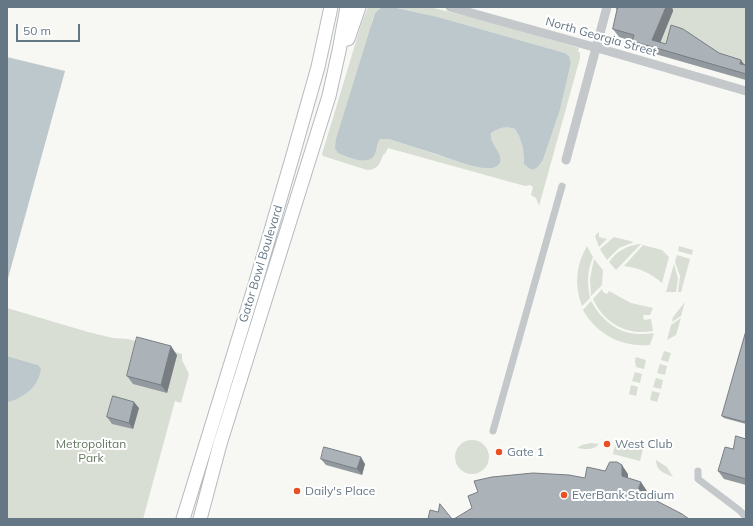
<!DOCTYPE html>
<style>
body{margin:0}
#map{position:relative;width:753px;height:526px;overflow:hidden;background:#f7f7f3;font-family:Mulish,sans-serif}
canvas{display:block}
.frame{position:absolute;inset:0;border:8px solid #657785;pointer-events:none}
.scale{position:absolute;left:16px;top:24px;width:64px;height:18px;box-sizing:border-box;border:2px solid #657785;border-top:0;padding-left:5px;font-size:12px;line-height:14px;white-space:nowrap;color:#657785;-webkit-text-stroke:3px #fff;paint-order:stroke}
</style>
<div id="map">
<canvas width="753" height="526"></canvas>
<div class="frame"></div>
<div class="scale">50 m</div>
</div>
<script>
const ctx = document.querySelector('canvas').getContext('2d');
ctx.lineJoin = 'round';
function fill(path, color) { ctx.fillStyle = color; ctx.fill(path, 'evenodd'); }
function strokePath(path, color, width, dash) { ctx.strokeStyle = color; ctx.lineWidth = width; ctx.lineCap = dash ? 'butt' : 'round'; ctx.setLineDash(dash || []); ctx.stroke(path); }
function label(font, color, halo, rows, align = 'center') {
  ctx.font = font + ' Mulish,sans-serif'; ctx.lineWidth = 4; ctx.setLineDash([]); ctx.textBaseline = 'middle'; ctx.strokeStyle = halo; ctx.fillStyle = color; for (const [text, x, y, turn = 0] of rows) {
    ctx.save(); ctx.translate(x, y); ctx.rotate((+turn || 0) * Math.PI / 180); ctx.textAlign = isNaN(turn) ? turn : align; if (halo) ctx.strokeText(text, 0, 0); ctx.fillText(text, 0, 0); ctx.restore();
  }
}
fill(new Path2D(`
 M368,7H384L375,13L372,21L377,148L378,141L380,139H389L456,161L489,168L499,165C500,150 489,145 491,133C499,128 505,126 515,129L519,136L523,148L524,164L528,168L533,170L538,167L543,160L560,110L571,63L569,56L565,53L438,17L392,7H429L484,20L579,48L578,51L580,53V58L539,206L536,198L531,195L533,187L530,185L525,186L388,148L385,154L383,155C380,164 377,170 367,170L323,156L322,154L361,25Z
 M621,7H746V80L638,49L639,43L619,37Z
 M599,232V237L607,239L599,247L595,236Z
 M614,237L634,242L619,248L607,260L600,249Z
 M639,244H641L616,270L609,262C617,251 626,246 639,244Z
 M643,245L662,250L669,257L662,283C651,273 639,268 624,266Z
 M587,246L593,257C587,271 587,283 590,298L582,306C574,285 576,265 587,246Z
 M679,246L693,250L692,255L678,251Z
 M677,255L690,259L681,292H678L680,276L675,262Z
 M594,259L603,270L602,285L591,296L590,279Z
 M674,264L678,279L676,292H666Z
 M602,289L603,292L607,294L609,291L631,303L653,308L650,315H643L644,320L651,319L653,331C627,336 604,323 593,299Z
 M591,301C605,326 625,338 654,333L650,345C622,347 597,335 583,310Z
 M685,302L681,316L672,322L673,317Z
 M7,308L88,332L113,338L128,339L182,354V360L189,374L181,403L175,401L143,519H7V403L12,401L38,365L7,356Z
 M681,318L676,335L667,340L671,325Z
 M664,351L671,353L668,362L661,360Z
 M636,357L646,360L644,369L636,367L635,361Z
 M660,364L667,366L665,375L657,373Z
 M635,372L642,374L640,383L632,381Z
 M656,378L663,380L661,389L653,387Z
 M631,385L638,387L636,396L629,394Z
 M652,391L660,393L657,402L650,400Z
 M455 457a17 17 0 1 1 34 0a17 17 0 1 1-34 0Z
 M616,441L625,444V445L643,449L640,461L613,454Z
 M591,443L599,444C593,451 585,449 577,448L582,445Z
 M656,460L667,467L673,477C664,473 656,471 656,460Z`), '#d8ded4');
fill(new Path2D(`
 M382,7H392L438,17L565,53L569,56L571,63L560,110L543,160L538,167L533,170L528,168L524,164L523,148L519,136L515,129C505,126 499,128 491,133C489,144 503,153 500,162C499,166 494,168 490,168C475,169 451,159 436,154C420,149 404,144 389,139H380C377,143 377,149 375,154C368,167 349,157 338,153L335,148L336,139L375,13Z
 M7,57L65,71L7,282Z
 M7,356L38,365L41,369C38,388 24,397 7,403Z`), '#bcc8cc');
const secondary = new Path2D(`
 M348,39L359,7
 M183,519L255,285L293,155L318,67L331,7
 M200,519L220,444L329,96L339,51L347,7`);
strokePath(secondary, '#b4babe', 15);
strokePath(new Path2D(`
 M493,431L562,186
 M698,471V479L739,510L746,517`), '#c4c8cb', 7);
strokePath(new Path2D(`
 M450,7L608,51L746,91
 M566,160L607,7`), '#c4c8cb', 9);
strokePath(secondary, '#fff', 13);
fill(new Path2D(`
 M615,7H672L673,11L660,43L666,44L719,53L746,65V80L638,49L632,41L619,37L613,29L617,10Z
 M746,331V424L724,418L722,416Z
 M177,355L167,393L133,384L127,376Z
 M139,408L133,429L112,424L107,417Z
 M746,439V485L724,479L718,471L733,449Z
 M321,459L365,464L362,475L326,465Z`), '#939a9f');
fill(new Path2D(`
 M666,7H672L673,11L658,48L652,40Z
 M741,60L746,67L740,64Z
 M171,346L177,355L167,393L161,385Z
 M134,402L139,408L133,429L129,423Z
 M361,457L365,464L362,475L357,469Z
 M622,465L628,474V484L622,476Z
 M641,482L647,491L643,501L637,492Z`), '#787d82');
const building = new Path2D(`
 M618,7H666L652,40L666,44L671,25L683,29L719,53L741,60L740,64L746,65V74L632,41L634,35L613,29Z
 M746,331V418L745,422L722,416Z
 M137,337L171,346L161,385L127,376Z
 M113,396L134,402L129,423L107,417Z
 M736,436L746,439V479L718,471L725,447L733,449Z
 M324,447L361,457L357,469L321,459Z
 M610,462H617L622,465V476L641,482L637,492L653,499L682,514L689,519H454L472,508L468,496L478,492L474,481L492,477L533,473L569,475L585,478L587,467L605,471Z
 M440,504L452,519H428L430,510L438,512Z`);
fill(building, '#abb3b9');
strokePath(building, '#787d82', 1);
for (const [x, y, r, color] of [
 [607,444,4,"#e84f23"],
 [499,452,4,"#e84f23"],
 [297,491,4,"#e84f23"],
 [564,495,4,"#e84f23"]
]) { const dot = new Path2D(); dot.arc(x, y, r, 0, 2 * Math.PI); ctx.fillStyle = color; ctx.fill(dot); strokePath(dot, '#fff', 1.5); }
label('12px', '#657785', '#fff', [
 ["North Georgia Street",601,37,16],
 ["Gator Bowl Boulevard",261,264,-73]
]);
label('12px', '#657760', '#fff', [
 ["Metropolitan",91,444],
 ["Park",91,458]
]);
label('12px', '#657785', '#fff', [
 ["West Club",615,444],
 ["Gate 1",507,452],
 ["Daily's Place",305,491],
 ["EverBank Stadium",572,495]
], 'left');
</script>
